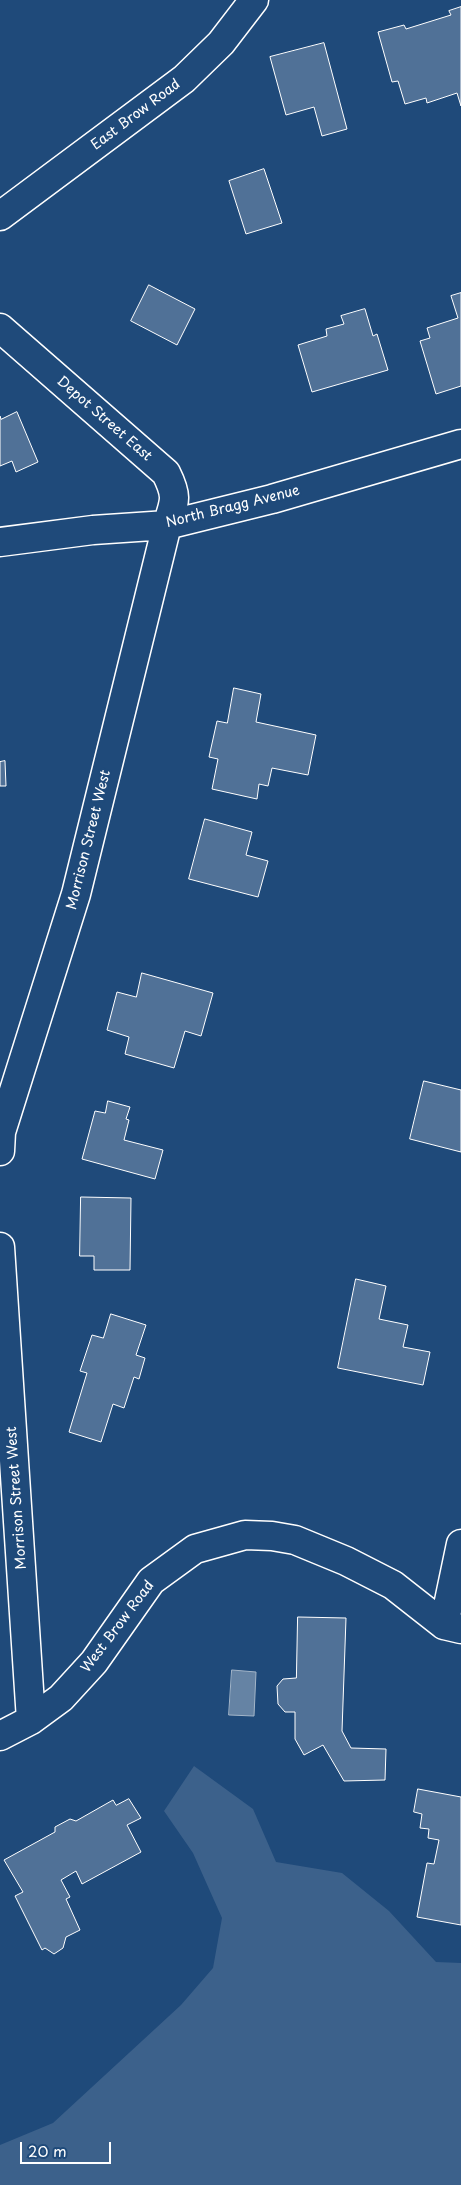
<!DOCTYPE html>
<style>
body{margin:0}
#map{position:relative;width:461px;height:2185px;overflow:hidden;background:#1f4a7a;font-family:"Playpen Sans",sans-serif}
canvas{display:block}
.scale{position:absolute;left:20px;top:2142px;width:91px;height:22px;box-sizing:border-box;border:2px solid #fff;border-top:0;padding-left:6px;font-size:15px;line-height:18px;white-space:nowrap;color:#fff;-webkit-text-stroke:4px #1f4a7a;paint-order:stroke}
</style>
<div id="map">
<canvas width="461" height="2185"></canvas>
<div class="scale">20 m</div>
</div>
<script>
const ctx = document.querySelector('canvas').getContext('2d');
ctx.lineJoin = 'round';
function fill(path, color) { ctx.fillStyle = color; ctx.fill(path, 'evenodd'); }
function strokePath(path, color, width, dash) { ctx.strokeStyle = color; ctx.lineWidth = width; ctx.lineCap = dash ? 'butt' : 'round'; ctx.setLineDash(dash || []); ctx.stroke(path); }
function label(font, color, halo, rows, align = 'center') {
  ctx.font = font + ' "Playpen Sans",sans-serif'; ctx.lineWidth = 4.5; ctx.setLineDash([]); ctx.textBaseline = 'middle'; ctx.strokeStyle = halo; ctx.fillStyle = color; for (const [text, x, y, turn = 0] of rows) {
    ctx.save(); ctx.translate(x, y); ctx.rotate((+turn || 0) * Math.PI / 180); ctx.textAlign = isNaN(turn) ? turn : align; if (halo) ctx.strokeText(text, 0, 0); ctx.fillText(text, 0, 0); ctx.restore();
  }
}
fill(new Path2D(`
 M194,1766L253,1809L276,1862L342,1873L389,1911L436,1962L461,1963V2185H0V2145L53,2123L181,2005L213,1968L222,1918L193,1853L164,1811Z`), '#3c618b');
const water = new Path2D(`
 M232,1670L256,1672L254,1716L229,1715Z`);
fill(water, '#6583a4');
strokePath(water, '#a3b5c8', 1);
const building = new Path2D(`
 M461,7V106L457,93L427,103L426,98L405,104L398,81L392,82L378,32L404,25L406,29L451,15L449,11Z
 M324,43L347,129L322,136L314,107L286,115L270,57Z
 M264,169L282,223L246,234L229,181Z
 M149,285L195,309L177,345L131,321Z
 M461,293V386L436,394L420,341L430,338L427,328L458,318L451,296Z
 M365,309L373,336L377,334L388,370L312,392L298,345L327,336L326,329L344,324L341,316Z
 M17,412L38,462L16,472L12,461L0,466V416L1,419Z
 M234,688L261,694L256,722L316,735L308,775L272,768L268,786L259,784L257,799L212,789L218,759L209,757L217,721L227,723Z
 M5,761L6,786H0V762Z
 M205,819L252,832L246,855L268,861L258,897L189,879Z
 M142,973L213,993L201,1036L185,1031L174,1068L125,1054L129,1037L107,1030L117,992L136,997Z
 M424,1081L461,1090V1152L410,1139Z
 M108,1101L130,1107L126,1119L129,1120L124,1140L163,1150L155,1179L82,1159L95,1111L105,1113Z
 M81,1197L131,1198L130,1270H94V1256H80Z
 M356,1279L386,1286L379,1319L408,1325L403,1347L430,1352L423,1385L338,1368Z
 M111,1314L146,1325L136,1355L145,1358L139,1379L134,1377L124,1408L113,1404L101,1442L69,1432L87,1373L80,1371L92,1335L103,1338Z
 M298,1617L346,1618L342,1731L351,1748L386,1749L385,1780L344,1781L323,1745L304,1755L295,1739V1712H285L278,1704L277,1686L283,1679L296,1678Z
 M418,1789L461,1797V1925L417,1917L427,1863L434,1864L439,1840L428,1838L429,1829L420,1828L422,1814L414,1812Z
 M129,1799L141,1818L127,1825L141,1852L82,1884L76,1871L61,1880L70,1897L66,1899L80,1930L66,1937L63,1948L54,1954L45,1948L42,1950L15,1896L23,1892L4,1860L55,1832V1827L70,1819L76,1821L113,1800L116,1805Z`);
fill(building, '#507197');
strokePath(building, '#fff', 1);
const minor = new Path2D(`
 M0,216L184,79L221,43L254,0
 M0,328L166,473C178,497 175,501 167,525L76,894L1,1132L0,1151
 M0,542L93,530L167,525L272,499L461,444
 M0,1247L31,1720
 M444,1625L461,1544
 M0,1736L31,1720L61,1698L94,1662L151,1581L195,1549L245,1535L272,1536L295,1540L346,1561L393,1585L444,1625L461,1629`);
strokePath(minor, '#fff', 31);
strokePath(minor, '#1f4a7a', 28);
label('14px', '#fff', '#1f4a7a', [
 ["East Brow Road",136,115,-37],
 ["Depot Street East",104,419,41],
 ["North Bragg Avenue",233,507,-14],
 ["Morrison Street West",89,840,-76],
 ["Morrison Street West",17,1498,-94],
 ["West Brow Road",118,1627,-53]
]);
</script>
